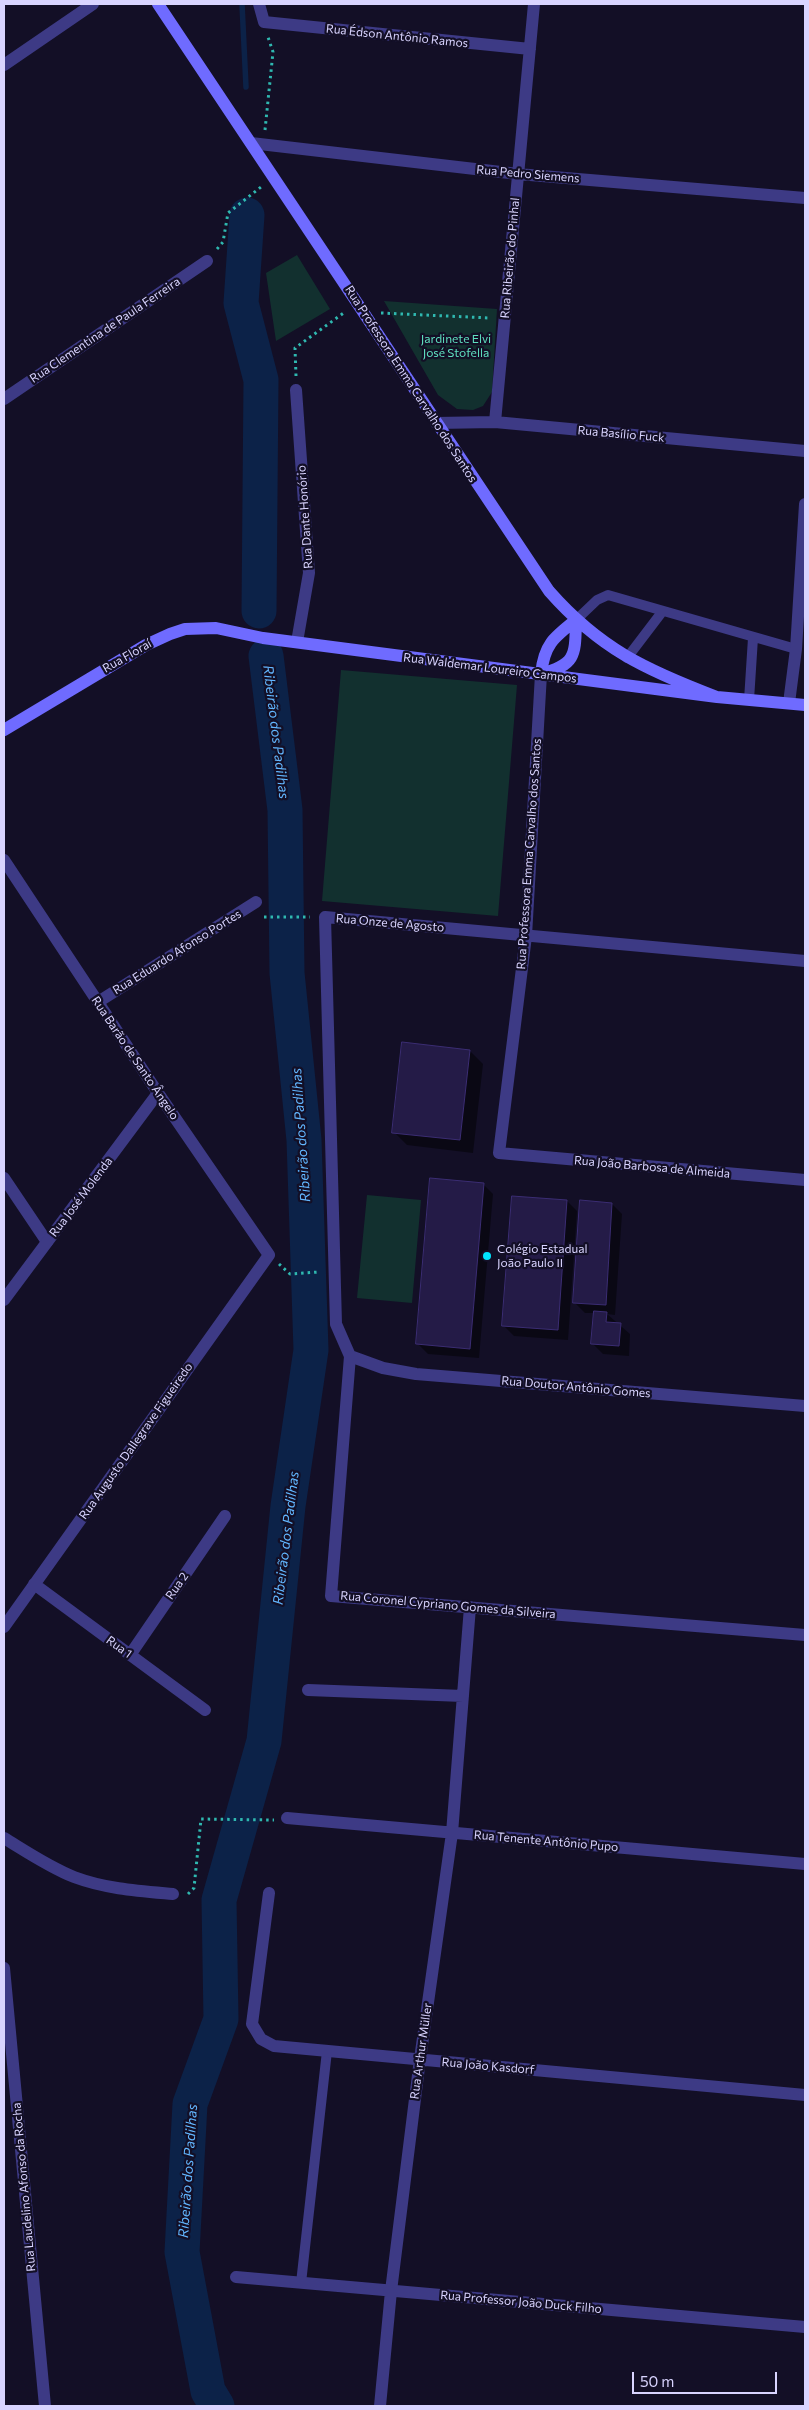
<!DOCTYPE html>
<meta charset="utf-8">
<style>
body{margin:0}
#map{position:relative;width:809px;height:2410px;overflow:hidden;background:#130f26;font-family:Commissioner,sans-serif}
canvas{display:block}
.frame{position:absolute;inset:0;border:5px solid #d9d4ff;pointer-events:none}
.scale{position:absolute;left:632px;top:2372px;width:145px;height:22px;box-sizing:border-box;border:2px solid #d9d4ff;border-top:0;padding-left:6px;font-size:15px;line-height:18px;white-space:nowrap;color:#d9d4ff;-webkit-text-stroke:4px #130f26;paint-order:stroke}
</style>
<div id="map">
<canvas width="809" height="2410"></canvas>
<div class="frame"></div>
<div class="scale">50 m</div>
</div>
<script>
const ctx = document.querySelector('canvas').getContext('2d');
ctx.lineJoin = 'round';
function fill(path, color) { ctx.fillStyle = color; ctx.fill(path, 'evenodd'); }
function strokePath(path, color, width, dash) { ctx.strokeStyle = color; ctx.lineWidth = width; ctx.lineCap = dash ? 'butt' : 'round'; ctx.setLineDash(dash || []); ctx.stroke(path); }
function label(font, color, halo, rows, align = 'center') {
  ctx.font = font + ' Commissioner,sans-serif'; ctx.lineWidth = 4.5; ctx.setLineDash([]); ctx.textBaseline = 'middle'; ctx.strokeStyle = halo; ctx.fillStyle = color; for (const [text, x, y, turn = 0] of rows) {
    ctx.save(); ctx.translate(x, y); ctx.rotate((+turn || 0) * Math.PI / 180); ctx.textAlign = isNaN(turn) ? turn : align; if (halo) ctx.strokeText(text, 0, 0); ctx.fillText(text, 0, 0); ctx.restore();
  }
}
fill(new Path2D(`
 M297,255L330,309L276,341L266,273Z
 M384,301L497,309L492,392L483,406L473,410L457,409L438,395Z
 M341,670L517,685L498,916L322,901Z
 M367,1195L421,1200L412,1303L357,1298Z`), '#12302f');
fill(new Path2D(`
 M470,1051L483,1064L473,1153L407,1145L394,1132Z
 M483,1184L493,1194L479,1358L428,1354L418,1344Z
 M567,1201L577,1211L568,1340L514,1336L504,1326Z
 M612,1204L622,1214L615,1315L607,1314L630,1334L629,1356L603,1354L592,1343L595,1313H585L575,1303Z`), '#0007');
strokePath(new Path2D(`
 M242,4L246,87`), '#0c2248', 5.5);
strokePath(new Path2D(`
 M247,215L241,303L261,380L259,611
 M217,2406L208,2391L182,2252L190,2104L221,2019L219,1900L264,1741L288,1506L311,1350L304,1140L287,973L285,810L266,656`), '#0c2248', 35);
const building = new Path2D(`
 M402,1042L470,1050L460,1140L392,1133Z
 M430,1178L484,1183L470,1349L416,1344Z
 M512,1196L567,1200L558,1330L502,1326Z
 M580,1200L612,1203L606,1305L573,1303Z
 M594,1311L607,1312L606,1322L621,1323L619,1346L591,1344Z`);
fill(building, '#241b47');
strokePath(building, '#3b2d73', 1);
strokePath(new Path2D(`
 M265,130L273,52L268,37
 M217,249L223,242L228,213L261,187
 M381,313L490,318
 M296,376L295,348L345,312
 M264,917H310
 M279,1264L290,1274L319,1272
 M188,1894L194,1888L201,1819L274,1820`), '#2fb8b0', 3, [2.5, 4]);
strokePath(new Path2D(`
 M576,620L597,600L608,595L796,649
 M627,658L662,612
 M749,700L753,638
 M301,2283L327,2051`), '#3d3a85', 10);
strokePath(new Path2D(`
 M259,4L264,22L530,49
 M4,65L93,4
 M251,143L518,174L805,198
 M296,390L309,573L297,642
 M4,399L207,261
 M495,422L534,4
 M436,423L495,422L805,451
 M541,674L526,936L499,1153L805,1180
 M789,703L796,649L805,504
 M805,961L325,917L336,1324L350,1356L331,1596L805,1635
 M98,1002L256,902
 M4,1178L47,1242
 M350,1356L383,1368L416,1374L805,1406
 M34,1584L205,1710
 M4,1627L269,1255L158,1093
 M130,1655L225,1516
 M308,1690L463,1696
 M287,1818L805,1864
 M4,1838C27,1852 49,1867 74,1877C106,1889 139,1891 173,1894
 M269,1893L252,2024L261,2039L274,2046L805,2095
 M4,1968L45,2406
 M236,2277L805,2327
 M380,2406L391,2291L420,2059L452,1833L470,1607`), '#3d3a85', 12);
strokePath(new Path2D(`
 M4,860L158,1093L4,1300`), '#3d3a85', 12);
strokePath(new Path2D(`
 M158,4L549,591C600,649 646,670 717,697
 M576,620C575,655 577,664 541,674C544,645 553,638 576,620Z
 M4,730L146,645L170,634L185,629L216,628L263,638L717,697L805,705`), '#6f6bff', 12);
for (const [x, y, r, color] of [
 [487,1256,5,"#00e5ff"]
]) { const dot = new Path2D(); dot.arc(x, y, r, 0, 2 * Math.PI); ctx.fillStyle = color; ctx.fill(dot); strokePath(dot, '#130f26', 2); }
label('12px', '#d9d4ff', '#130f26', [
 ["Rua Édson Antônio Ramos",397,36,6],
 ["Rua Pedro Siemens",528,174,5],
 ["Rua Ribeirão do Pinhal",510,258,-85],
 ["Rua Clementina de Paula Ferreira",105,330,-34],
 ["Rua Professora Emma Carvalho dos Santos",411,384,57],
 ["Rua Basílio Fuck",621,434,5],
 ["Rua Dante Honório",305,517,-94],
 ["Rua Floraí",127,656,-30],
 ["Rua Waldemar Loureiro Campos",490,668,7],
 ["Rua Professora Emma Carvalho dos Santos",529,854,-86],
 ["Rua Onze de Agosto",390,923,5],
 ["Rua Eduardo Afonso Portes",177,952,-32],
 ["Rua Barão de Santo Ângelo",135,1058,56],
 ["Rua João Barbosa de Almeida",652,1167,5],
 ["Rua José Molenda",81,1197,-53],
 ["Rua Doutor Antônio Gomes",576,1387,5],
 ["Rua Augusto Dallegrave Figueiredo",136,1441,-55],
 ["Rua 2",177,1586,-55],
 ["Rua Coronel Cypriano Gomes da Silveira",448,1605,5],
 ["Rua 1",119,1647,36],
 ["Rua Tenente Antônio Pupo",546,1841,5],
 ["Rua Arthur Müller",421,2051,-82],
 ["Rua João Kasdorf",488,2066,5],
 ["Rua Laudelino Afonso da Rocha",24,2187,-95],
 ["Rua Professor João Duck Filho",521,2302,5]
]);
label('12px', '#5fe0c0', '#130f26', [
 ["Jardinete Elvi",456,339],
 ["José Stofella",456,353]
]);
label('12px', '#d9d4ff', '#130f26', [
 ["Colégio Estadual",497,1249],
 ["João Paulo II",497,1263]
], 'left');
label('italic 14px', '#62b6ff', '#130f26', [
 ["Ribeirão dos Padilhas",276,732,83],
 ["Ribeirão dos Padilhas",301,1135,-94],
 ["Ribeirão dos Padilhas",286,1538,-83],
 ["Ribeirão dos Padilhas",188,2171,-86]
]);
</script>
